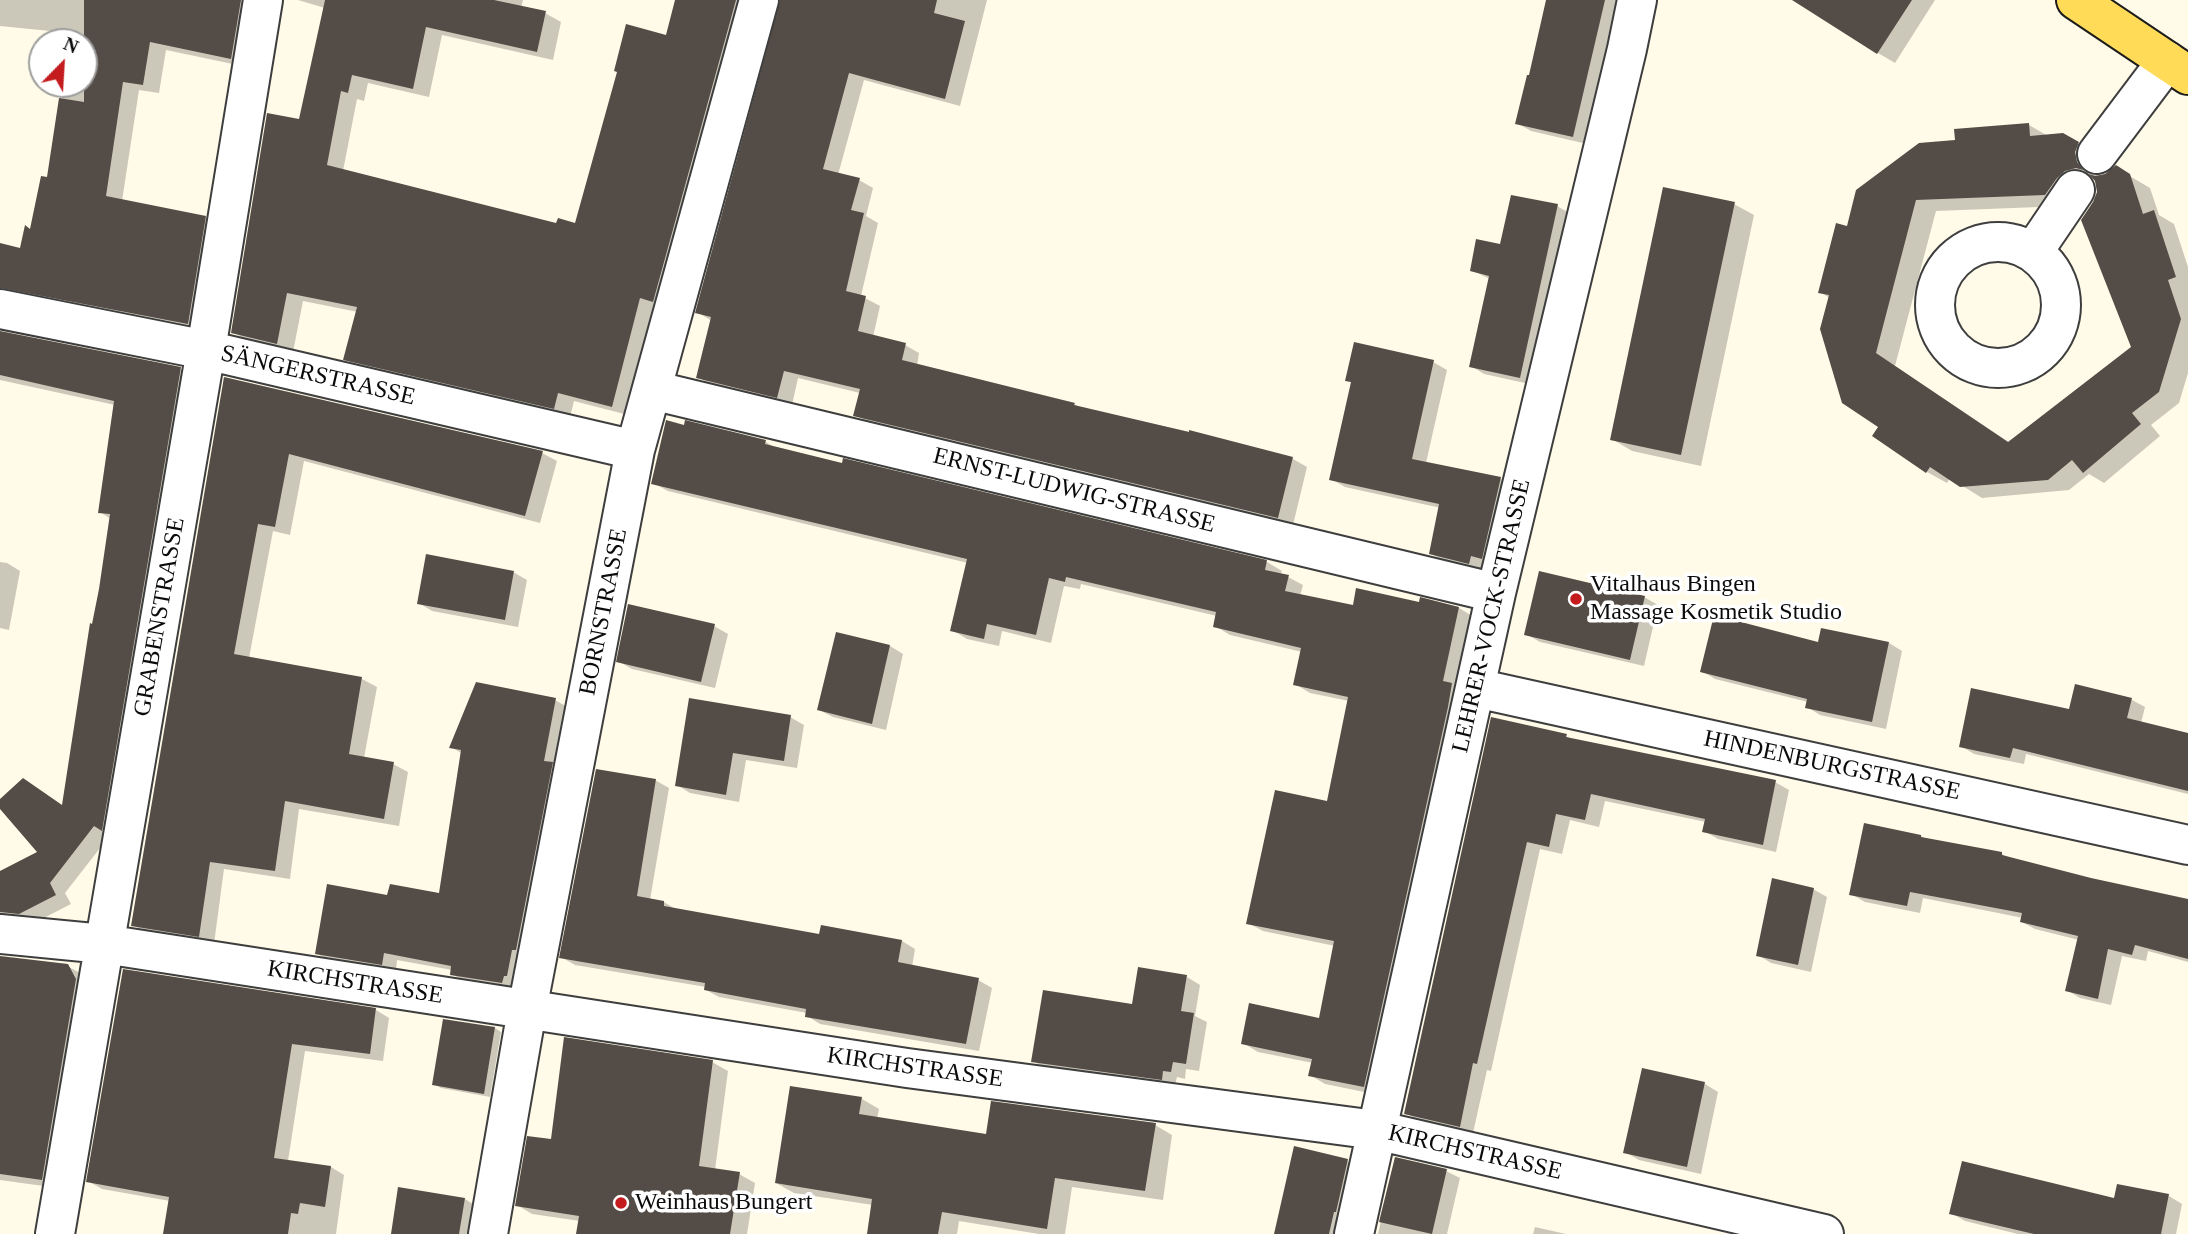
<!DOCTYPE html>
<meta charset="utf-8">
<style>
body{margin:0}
#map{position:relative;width:2188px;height:1234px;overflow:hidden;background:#fffbe8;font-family:Georgia,serif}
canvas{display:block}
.north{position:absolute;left:28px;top:28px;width:70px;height:70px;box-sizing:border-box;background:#fff;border:2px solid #9d9d9d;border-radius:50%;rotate:24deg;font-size:19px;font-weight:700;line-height:28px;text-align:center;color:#0b0b0b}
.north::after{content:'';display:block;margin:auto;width:24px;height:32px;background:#c31b1e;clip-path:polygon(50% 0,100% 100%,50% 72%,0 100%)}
</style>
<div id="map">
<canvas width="2188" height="1234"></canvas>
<div class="north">N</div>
</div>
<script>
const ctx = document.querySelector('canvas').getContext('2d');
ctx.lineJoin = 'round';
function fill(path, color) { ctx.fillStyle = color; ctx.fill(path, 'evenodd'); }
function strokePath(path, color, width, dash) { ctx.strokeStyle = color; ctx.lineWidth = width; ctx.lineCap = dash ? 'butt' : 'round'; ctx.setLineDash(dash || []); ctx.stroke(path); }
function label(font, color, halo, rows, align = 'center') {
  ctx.font = font + ' Georgia,serif'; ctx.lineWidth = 7; ctx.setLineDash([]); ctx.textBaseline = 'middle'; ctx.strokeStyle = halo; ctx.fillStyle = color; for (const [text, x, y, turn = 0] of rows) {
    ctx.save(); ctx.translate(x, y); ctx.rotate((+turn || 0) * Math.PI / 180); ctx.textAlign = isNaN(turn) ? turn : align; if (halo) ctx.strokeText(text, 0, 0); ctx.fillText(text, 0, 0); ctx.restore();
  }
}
fill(new Path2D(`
 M0,0H259L247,67L166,50L159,93L139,90L122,201L205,218L221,227L204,332L0,303V245L22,250L32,231L49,179L62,84H84V42H69L70,33L0,26Z
 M298,0H523L521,8L545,13L561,22L553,60L442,35L429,97L368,83L364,101L357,99L343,171L557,226L576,225L667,37L677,0H756L628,415L574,401L570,417L361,368L345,359L358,312L303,301L293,352L249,342L233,332L300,121L325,8Z
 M782,0H987L960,106L864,80L838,175L859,180L873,188L866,216L878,223L861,296L880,306L873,337L905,345L919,353L917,366L1074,404L1081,408L1190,432L1293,459L1307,467L1293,525L870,423L855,415L860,393L798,378L792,405L712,386L698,377L712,321L697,312Z
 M1548,0H1620L1587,144L1531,131L1517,123L1531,77Z
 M1807,0H1935L1895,63L1878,53Z
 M2029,125L2048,136L2063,135L2084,147L2095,164L2098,177L2106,176L2116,168L2150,188L2159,215L2174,224L2188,267V373L2179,403L2151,425L2160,436L2104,483L2089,474L2069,490L1982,498L1950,478L1947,483L1927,472L1881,427L1830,298L1820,292L1848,228L1957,142ZM2096,179L2133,347L2010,443L1895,366L1936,211L2065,206L2085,181Z
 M1734,204L1754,215L1701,466L1632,451L1612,439Z
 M1557,206L1571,214L1534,385L1484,374L1471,366L1490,279L1471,270Z
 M0,333L180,369L196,378L111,834L65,893L71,904L36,922L0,929V873L40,853L0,806V801L64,807L111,519L100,512L115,405L0,380Z
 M1433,362L1447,370L1426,463L1501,479L1514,487L1483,570L1445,561L1431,554L1441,508L1345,487L1331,479L1352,383L1347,380Z
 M225,379L542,453L557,461L540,523L304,461L290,535L273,531L249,658L362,679L377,687L364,758L393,764L408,772L399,826L299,809L290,879L224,869L214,944L148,934L133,925Z
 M686,423L766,442L774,447L843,465L844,461L1267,562L1282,571L1280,575L1288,577L1303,585L1300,596L1354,607L1421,605L1459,608L1474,617L1379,1095L1325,1084L1310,1075L1313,1063L1258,1052L1243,1043L1320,1020L1335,946L1263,931L1248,923L1328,803L1349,701L1310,693L1295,684L1302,652L1230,635L1215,626L1217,616L1081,584L1080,589L1064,586L1051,643L1002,631L999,646L967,639L952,630L968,563L668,491L653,483Z
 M0,562L7,563L20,571L9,630L0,628Z
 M513,572L527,580L518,627L432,611L419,603Z
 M1644,597L1658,605L1644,666L1540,642L1526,634Z
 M714,626L728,634L715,688L632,669L618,661Z
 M1822,630L1889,643L1902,651L1886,729L1820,715L1807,707L1808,702L1715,679L1702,671L1820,644Z
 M837,634L890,646L903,654L886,730L833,717L819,710Z
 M2077,686L2132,700L2145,707L2141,723L2188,734V794L2026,754L2024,764L1974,754L1961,746L2070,711Z
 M555,700L569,708L516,990L465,982L452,974V970L397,960L396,971L330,961L317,954L389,897L440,895L463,754L451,747Z
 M790,717L804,725L797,768L746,760L739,802L690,793L677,785Z
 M1566,736L1573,740L1775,782L1789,790L1776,852L1718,839L1704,831L1706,822L1605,801L1599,827L1570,820L1562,854L1540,849L1491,1071L1487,1070L1473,1133L1420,1121L1406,1113Z
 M655,780L669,788L650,900L664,902L677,910L821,936L902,941L915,949L912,967L978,980L992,988L979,1051L820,1024L807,1016V1013L719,997L706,990V987L575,965L561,957Z
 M1921,836L1926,839L2002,854L2011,859L2090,879L2188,900V962L2148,951L2146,961L2122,956L2111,1005L2080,998L2067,990L2079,940L2035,929L2022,922L2023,918L1923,898L1920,913L1865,902L1851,894Z
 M1813,889L1827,897L1811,972L1771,963L1758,955Z
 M0,958L67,966L84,975L58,1188L0,1180Z
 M125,971L376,1010L389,1018L383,1061L305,1051L288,1161L331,1167L344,1175L336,1234H165L170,1201L102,1189L88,1181Z
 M1187,977L1200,985L1195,1016L1207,1022L1199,1071L1186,1069L1185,1079L1177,1077L1175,1086L1046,1069L1033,1061Z
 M445,1021L495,1028L501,1032L490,1097L441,1088L434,1084Z
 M712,1062L728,1071L715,1170L739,1174L755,1183L747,1234H578L580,1221L532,1214L517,1205L553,1141Z
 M1643,1070L1705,1084L1718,1092L1701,1174L1639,1160L1625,1152Z
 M862,1099L879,1109L877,1119L987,1136L1155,1125L1172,1135L1163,1200L1072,1187L1065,1234H1039L959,1221L957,1234H868L873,1205L794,1193L776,1183Z
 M1347,1161L1361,1169L1347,1234H1275Z
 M1446,1171L1460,1178L1447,1234H1378L1392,1172Z
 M2118,1186L2169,1196L2182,1204L2176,1234H2018L1965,1221L1951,1213L2115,1200Z
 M465,1199L478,1207L474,1234H392Z
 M1535,1227L1566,1234H1533Z`), '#0003');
fill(new Path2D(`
 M84,0H241L231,59L150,42L143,85L123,82L106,196L206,216L188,324L0,288V243L20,248L25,225L30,229L41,176L47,177L59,98L84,102Z
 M325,0H494L546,11L537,52L426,27L413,89L352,75L348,93L341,91L327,165L556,223L558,218L575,223L617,72L614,71L626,24L666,35L675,0H736L653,302L640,298L612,407L558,393L554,409L343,360L357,307L287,293L277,344L231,333L267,113L299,119Z
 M780,0H937L934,13L965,21L945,99L849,73L823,169L860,178L851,210L864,213L846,291L866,296L858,331L906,343L902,360L1075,403L1074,405L1189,432V430L1293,457L1278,518L853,416L860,389L784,371L777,398L696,378L711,317L695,313Z
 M1546,0H1605L1573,137L1515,124L1527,75H1529Z
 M1792,0H1912L1877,54Z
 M2029,123L2030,136L2063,133L2079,142L2075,152L2077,162L2083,170L2076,168L2065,171L2057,178L2045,195L1916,200L1876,353L2008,442L2131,347L2081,220L2093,202L2097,192L2095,181L2089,174L2095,176L2105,174L2116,165L2130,174L2143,214L2154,210L2176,277L2168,280L2181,319L2159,392L2132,413L2141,424L2083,473L2072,460L2048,480L1960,487L1930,467L1926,473L1872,436L1878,427L1842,403L1820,329L1829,295L1818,293L1836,223L1847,226L1856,190L1919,143L1955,140L1954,129Z
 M1663,187L1735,202L1681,455L1610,440Z
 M1511,195L1558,204L1520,378L1469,367L1489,276L1470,271L1476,239L1500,244Z
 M0,331L181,367L102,831L94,826L50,883L56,895L19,914L0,912V871L37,852L0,809V799L23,778L62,805L90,623L92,624L99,589L110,514L98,513L114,401L0,375Z
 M1354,342L1434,360L1412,459L1501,477L1482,559L1471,556L1469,564L1429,554L1439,504L1329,480L1351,382L1345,381Z
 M224,377L543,451L525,516L289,454L275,527L258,524L234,654L362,677L349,754L394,762L384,819L285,801L275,871L210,862L199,937L131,926Z
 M666,420L684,425L685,420L766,440L765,444L842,463L843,458L1267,560L1265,570L1289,575L1285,591L1353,605L1356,588L1419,602L1420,597L1459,607L1443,681L1452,683L1448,707L1364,1087L1308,1076L1312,1059L1241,1044L1249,1003L1319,1018L1334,941L1246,924L1275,790L1327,801L1348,697L1293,685L1301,648L1213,627L1216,612L1066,577L1065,582L1049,578L1036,635L987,624L984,639L950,631L967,559L651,484Z
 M426,554L514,571L505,620L417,604Z
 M1539,571L1645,596L1630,660L1524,635Z
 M628,604L715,624L701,682L616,662Z
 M1714,615L1818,642L1821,628L1889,642L1872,722L1805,708L1807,699L1700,672Z
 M836,632L890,645L872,724L817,710Z
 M476,682L556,698L544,761L553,762L516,950H512L507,976H504L502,983L450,975L451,966L384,953L382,965L315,954L327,884L387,895L390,884L439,893L461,750L449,748Z
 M2075,684L2132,698L2127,718L2188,733V791L2013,748L2010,758L1959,747L1971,688L2069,709Z
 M689,698L791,715L784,761L733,753L726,795L675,786Z
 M1491,717L1567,734L1566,737L1776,780L1763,845L1702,832L1705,819L1591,794L1585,820L1556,814L1549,847L1527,842L1477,1064L1473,1063L1460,1127L1404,1114Z
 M596,769L656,779L637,896L664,901V906L819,934L821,925L902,940L898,962L979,978L966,1044L805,1017L806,1009L704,990L705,983L559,958Z
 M1864,823L1921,835V837L2002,852V855L2091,878L2188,899V959L2135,945L2132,955L2108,949L2098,999L2065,991L2078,936L2020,922L2022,913L1910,892L1907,906L1849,895Z
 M1772,878L1814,888L1798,965L1756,956Z
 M0,956L68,964L76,979L42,1180L0,1174Z
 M1138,967L1187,975L1181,1011L1194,1013L1186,1064L1173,1062L1171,1072L1163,1071L1162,1080L1031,1062L1043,990L1132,1004Z
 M123,969L376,1008L370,1054L292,1044L274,1158L331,1166L325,1207L300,1203L298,1214L291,1213L288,1234H163L169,1197L86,1182Z
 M443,1019L495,1027L484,1094L432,1085Z
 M564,1037L713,1060L699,1166L740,1172L730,1234H576L579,1216L515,1206L527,1136L551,1139Z
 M1642,1068L1705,1082L1687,1167L1623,1153Z
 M790,1086L862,1097L859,1114L986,1134L991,1101L1156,1123L1145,1191L1055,1178L1047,1229L942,1212L938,1234H867L872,1199L775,1183Z
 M1294,1146L1348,1159L1336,1212H1334L1329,1234H1274Z
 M1395,1157L1447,1169L1432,1234L1379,1222Z
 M1962,1161L2114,1198L2117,1184L2169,1194L2161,1234H2034L1949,1214Z
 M398,1187L465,1198L459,1234H391Z`), '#544c46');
const minor = new Path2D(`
 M2097,154L2167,61
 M1935 305a63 63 0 1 1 126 0a63 63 0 1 1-126 0Z
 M2033,252L2075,190
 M0,309L206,350L635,450
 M652,390L1496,593
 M1476,688L2188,845
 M0,934L104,944L907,1068L1376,1130L1824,1234
 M55,1234L206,350L263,0
 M488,1234L527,1010L635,450L759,0
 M1354,1234L1496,593L1627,49L1637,0`);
const major = new Path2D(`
 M2076,0L2188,75`);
strokePath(minor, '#3e3e3e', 42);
strokePath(major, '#1c1c1c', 42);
strokePath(minor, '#fff', 38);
strokePath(major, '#ffdb58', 38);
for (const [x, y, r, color] of [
 [1576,599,7,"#c31b1e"],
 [621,1203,7,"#c31b1e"]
]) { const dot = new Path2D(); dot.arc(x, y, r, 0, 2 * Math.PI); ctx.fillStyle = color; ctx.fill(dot); strokePath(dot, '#fff', 2.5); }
label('24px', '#0b0b0b', '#fff', [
 ["SÄNGERSTRASSE",318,376,13],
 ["ERNST-LUDWIG-STRASSE",1074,491,14],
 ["BORNSTRASSE",604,612,-79],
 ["LEHRER-VOCK-STRASSE",1492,616,-77],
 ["GRABENSTRASSE",160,617,-80],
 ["HINDENBURGSTRASSE",1832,766,12],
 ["KIRCHSTRASSE",355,983,9],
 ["KIRCHSTRASSE",915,1068,8],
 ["KIRCHSTRASSE",1475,1153,13]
]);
label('24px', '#0b0b0b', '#fff', [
 ["Vitalhaus Bingen",1590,585],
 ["Massage Kosmetik Studio",1590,613],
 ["Weinhaus Bungert",635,1203]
], 'left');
</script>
